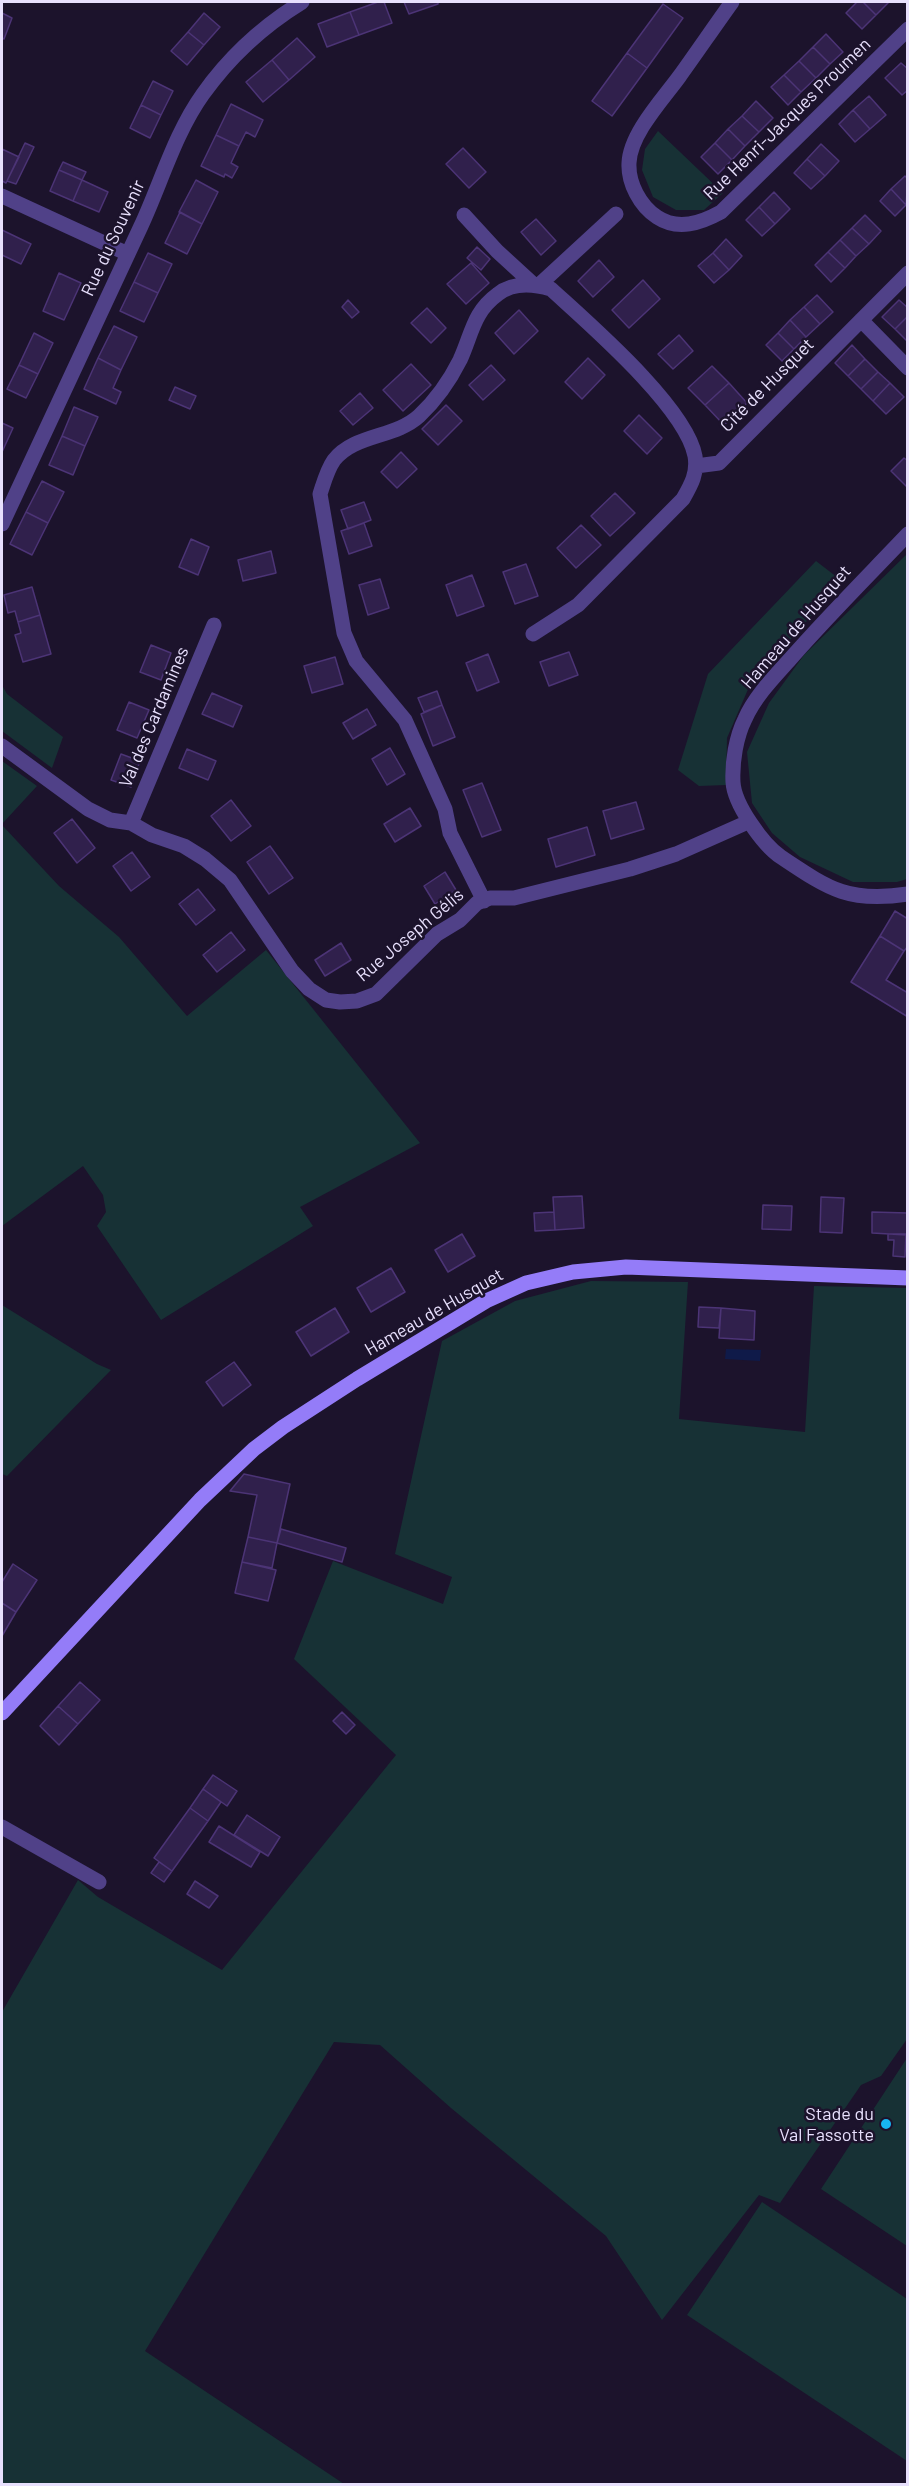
<!DOCTYPE html>
<meta charset="utf-8">
<style>
body{margin:0}
#map{position:relative;width:909px;height:2486px;overflow:hidden;background:#1c132c;font-family:Barlow,sans-serif}
canvas{display:block}
.frame{position:absolute;inset:0;border:3px solid #e8e0fd;pointer-events:none}
</style>
<div id="map">
<canvas width="909" height="2486"></canvas>
<div class="frame"></div>
</div>
<script>
const ctx = document.querySelector('canvas').getContext('2d');
ctx.lineJoin = 'round';
function fill(path, color) { ctx.fillStyle = color; ctx.fill(path, 'evenodd'); }
function strokePath(path, color, width, dash) { ctx.strokeStyle = color; ctx.lineWidth = width; ctx.lineCap = dash ? 'butt' : 'round'; ctx.setLineDash(dash || []); ctx.stroke(path); }
function label(font, color, halo, rows, align = 'center') {
  ctx.font = font + ' Barlow,sans-serif'; ctx.lineWidth = 5; ctx.setLineDash([]); ctx.textBaseline = 'middle'; ctx.strokeStyle = halo; ctx.fillStyle = color; for (const [text, x, y, turn = 0] of rows) {
    ctx.save(); ctx.translate(x, y); ctx.rotate((+turn || 0) * Math.PI / 180); ctx.textAlign = isNaN(turn) ? turn : align; if (halo) ctx.strokeText(text, 0, 0); ctx.fillText(text, 0, 0); ctx.restore();
  }
}
fill(new Path2D(`
 M658,131L723,193L704,210H676L653,197L642,170L645,149Z
 M907,554V879L897,882H853L800,857L772,833L752,803L747,752L769,703L804,655Z
 M816,561L842,581L749,687L727,738L726,785L699,786L678,770L708,674Z
 M2,685L7,694L63,737L52,768L2,731Z
 M2,761L37,786L2,824Z
 M2,825L59,886L119,937L187,1016L266,950L420,1143L300,1207L313,1226L161,1320L97,1226L106,1212L103,1195L83,1166L2,1226Z
 M591,1281L688,1282L679,1419L805,1432L814,1286L907,1288V2039L881,2076L861,2085L780,2203L759,2195L662,2320L606,2236L451,2108L380,2045L334,2042L145,2351L344,2484H2V2012L78,1880L98,1897L222,1970L396,1755L294,1659L333,1561L443,1604L452,1577L395,1554L442,1341L515,1301Z
 M2,1305L97,1364L111,1370L7,1476L2,1474Z
 M907,2058L908,2246H907L821,2189Z
 M762,2202L907,2299V2461L687,2315Z`), '#173135');
fill(new Path2D(`
 M726,1349L761,1350L760,1361L725,1359Z`), '#0f1a49');
const building = new Path2D(`
 M378,2H384L392,23L359,35L350,12Z
 M404,2H438V4L409,14Z
 M857,2H863L876,15L862,29L846,13Z
 M863,2H889L876,15Z
 M663,4L683,18L647,68L627,53Z
 M350,12L359,35L327,47L318,24Z
 M2,13L12,18L4,39L2,38Z
 M204,13L220,27L204,45L188,32Z
 M188,32L204,45L187,65L171,51Z
 M826,34L843,52L830,64L813,47Z
 M297,38L315,57L289,80L272,60Z
 M813,47L830,64L816,78L799,61Z
 M627,53L647,68L612,116L592,101Z
 M272,60L289,80L263,102L246,82Z
 M799,61L816,78L801,92L784,75Z
 M901,63L908,69V90L902,95L885,78Z
 M784,75L801,92L788,105L771,87Z
 M153,81L173,91L161,115L141,105Z
 M869,96L886,115L870,129L853,110Z
 M756,101L773,118L759,132L742,116Z
 M231,104L263,120L255,137L246,132L239,146L216,135Z
 M141,105L161,115L150,138L130,128Z
 M853,110L870,129L855,142L839,124Z
 M742,116L759,132L745,146L728,129Z
 M728,129L745,146L732,160L715,143Z
 M216,135L239,146L231,163L238,167L232,178L225,174L224,177L201,166Z
 M25,143L34,147L16,184L7,181Z
 M715,143L732,160L718,174L701,157Z
 M821,144L839,161L825,176L807,159Z
 M463,148L486,172L469,188L446,164Z
 M2,149L19,157L6,183L2,181Z
 M807,159L825,176L811,189L794,173Z
 M63,162L86,172L82,180L59,170Z
 M59,170L82,180L73,201L50,191Z
 M905,176L908,179L906,205L891,189Z
 M82,180L108,192L99,212L73,201Z
 M196,180L218,192L202,224L179,212Z
 M891,189L906,205L895,216L880,201Z
 M774,192L790,209L775,224L759,207Z
 M759,207L775,224L762,236L746,220Z
 M180,212L202,224L187,254L165,243Z
 M865,215L881,231L869,244L852,228Z
 M536,219L556,241L541,255L521,232Z
 M852,228L869,244L856,256L840,240Z
 M2,230L31,244L21,264L2,255Z
 M726,239L742,256L729,270L713,253Z
 M840,240L856,256L845,268L828,252Z
 M477,247L490,259L481,270L467,258Z
 M828,252L845,268L831,282L815,265Z
 M148,253L172,264L158,293L134,282Z
 M713,253L729,270L714,283L698,266Z
 M599,260L614,277L593,297L578,281Z
 M471,263L489,283L466,304L447,284Z
 M59,273L81,283L64,320L43,311Z
 M643,280L660,299L629,328L612,310Z
 M134,282L158,293L144,322L120,311Z
 M817,295L833,312L820,324L804,307Z
 M348,300L359,312L352,318L342,307Z
 M899,300L908,308V316L895,329L882,317Z
 M804,307L820,324L806,337L790,320Z
 M427,308L446,328L431,343L411,323Z
 M519,310L538,331L514,354L495,333Z
 M908,316V342L895,329Z
 M790,320L806,337L794,349L778,333Z
 M114,326L137,337L121,370L98,358Z
 M34,333L53,343L38,374L19,365Z
 M778,333L794,349L782,361L766,345Z
 M679,335L693,351L673,369L658,354Z
 M852,345L865,359L848,376L835,363Z
 M98,358L121,370L113,388L121,392L116,404L84,389Z
 M588,358L605,375L582,399L565,382Z
 M865,359L878,372L861,389L848,376Z
 M411,364L431,385L403,411L383,390Z
 M19,365L38,374L26,398L7,389Z
 M491,365L505,380L483,400L469,385Z
 M712,366L729,383L705,405L688,388Z
 M878,372L890,383L873,401L861,389Z
 M729,383L747,403L724,425L705,405Z
 M890,383L904,397L886,414L873,401Z
 M175,387L196,396L190,409L169,400Z
 M360,393L373,408L353,425L340,411Z
 M446,405L462,421L438,445L422,429Z
 M74,407L98,417L85,446L62,436Z
 M639,415L662,438L647,454L624,431Z
 M2,423L13,428L2,452Z
 M62,436L85,446L73,475L49,465Z
 M401,452L417,469L397,488L381,472Z
 M904,458L908,461V488L891,471Z
 M42,481L64,492L48,523L26,512Z
 M615,493L635,513L610,536L591,516Z
 M364,502L371,520L348,529L341,510Z
 M26,512L48,523L32,555L10,544Z
 M364,523L372,546L349,554L341,531Z
 M581,525L601,545L576,568L557,548Z
 M191,539L209,547L198,575L179,567Z
 M271,551L276,573L243,581L238,560Z
 M526,564L538,596L515,604L503,572Z
 M472,575L484,606L457,616L446,585Z
 M380,579L389,608L368,615L359,585Z
 M32,587L40,615L18,622L15,611L8,613L4,595Z
 M40,615L51,654L23,662L15,635L21,633L18,622Z
 M151,645L171,653L161,680L140,672Z
 M569,652L578,675L549,686L540,662Z
 M488,654L499,682L477,691L466,663Z
 M335,657L343,684L312,693L304,666Z
 M437,691L442,705L424,712L418,698Z
 M212,693L242,706L233,727L202,714Z
 M129,702L149,710L137,738L117,730Z
 M442,705L455,737L433,746L421,714Z
 M367,709L376,725L353,739L343,723Z
 M390,748L405,774L387,785L372,759Z
 M187,749L216,761L208,780L179,768Z
 M121,754L140,761L131,787L111,780Z
 M482,783L501,830L482,837L463,790Z
 M231,800L251,826L231,841L211,816Z
 M636,802L644,829L611,839L603,811Z
 M410,808L421,826L395,842L384,824Z
 M72,819L95,848L77,863L54,833Z
 M587,827L595,855L556,867L548,839Z
 M270,846L293,878L269,894L247,862Z
 M132,852L150,877L131,891L113,866Z
 M445,872L456,890L435,904L424,886Z
 M198,889L215,910L196,925L179,904Z
 M895,911L908,919V946L904,951L880,936Z
 M231,932L245,950L217,972L203,955Z
 M880,936L904,951L886,980L908,993V1017L851,982Z
 M341,943L351,960L325,976L315,960Z
 M582,1196L584,1228L555,1230L553,1197Z
 M821,1197L844,1198L842,1233L820,1232Z
 M763,1205L792,1206L791,1230L762,1229Z
 M554,1212L555,1230L535,1231L534,1213Z
 M872,1212L908,1213L907,1235L872,1233Z
 M462,1234L475,1256L448,1272L435,1250Z
 M888,1234H906L905,1257L893,1256L894,1240H888Z
 M391,1268L405,1292L371,1312L357,1288Z
 M699,1307L721,1308L719,1328L698,1327Z
 M335,1308L349,1332L311,1356L296,1332Z
 M721,1308L755,1311L754,1340L719,1338Z
 M234,1362L251,1385L223,1406L206,1382Z
 M244,1474L290,1484L277,1543L248,1537L257,1495L230,1491Z
 M281,1529L346,1548L342,1562L277,1543Z
 M248,1537L277,1543L272,1568L242,1562Z
 M242,1562L276,1570L268,1601L235,1593Z
 M13,1564L37,1580L16,1612L2,1603V1582Z
 M2,1603L16,1612L2,1636Z
 M80,1682L100,1700L78,1724L58,1706Z
 M58,1706L78,1724L59,1745L40,1726Z
 M342,1712L355,1725L346,1734L333,1721Z
 M213,1775L237,1791L227,1806L203,1789Z
 M203,1789L221,1802L208,1821L190,1808Z
 M190,1808L208,1821L172,1871L154,1858Z
 M247,1815L280,1837L268,1856L234,1835Z
 M219,1826L260,1852L251,1867L209,1842Z
 M159,1862L172,1871L164,1882L151,1873Z
 M195,1881L218,1896L209,1908L187,1894Z`);
fill(building, '#30204c');
strokePath(building, '#4c3476', 1.5);
strokePath(new Path2D(`
 M732,2C714,27 697,52 679,77C663,99 630,134 629,163C628,183 640,206 657,217C678,231 701,223 721,212L908,29
 M2,196L128,254
 M464,215L497,251L533,284
 M539,285L616,214
 M861,320L908,368
 M696,466L719,463L908,273
 M2,524C48,424 95,325 141,226C161,183 175,133 203,94C230,56 263,26 302,2
 M908,534C869,575 829,615 792,657C775,676 755,696 745,719C736,737 732,762 733,782C734,804 763,845 781,857C829,889 848,903 908,894
 M2,746L88,809L110,820L131,823L152,835L184,846L205,859L230,880L292,971L309,989L326,1000L340,1002L357,1001L376,994L437,934L460,920L477,903L490,898H514L630,869L676,854L748,822
 M131,823L214,625
 M484,901L450,833L445,809L405,720L356,661L344,633L320,494C324,482 327,470 334,460C354,434 395,438 419,416C435,401 450,380 460,360C472,334 473,312 498,294C513,282 534,284 551,289C588,323 686,407 695,456C698,473 691,485 683,499L578,605L533,634
 M2,1827L99,1882`), '#504188', 15);
strokePath(new Path2D(`
 M2,1713L200,1500L254,1449L283,1427L357,1379L486,1301L526,1283L573,1272L626,1267L908,1278`), '#947cf8', 15);
for (const [x, y, r, color] of [
 [886,2124,6,"#17b6f2"]
]) { const dot = new Path2D(); dot.arc(x, y, r, 0, 2 * Math.PI); ctx.fillStyle = color; ctx.fill(dot); strokePath(dot, '#1c132c', 2); }
label('18px', '#e8e0fd', '#1c132c', [
 ["Rue Henri-Jacques Proumen",787,119,-44],
 ["Rue du Souvenir",113,238,-65],
 ["Cité de Husquet",767,385,-45],
 ["Hameau de Husquet",796,627,-49],
 ["Val des Cardamines",154,717,-67],
 ["Rue Joseph Gélis",410,935,-40],
 ["Hameau de Husquet",434,1312,-30]
]);
label('18px', '#e8e0fd', '#1c132c', [
 ["Stade du",874,2114],
 ["Val Fassotte",874,2135]
], 'right');
</script>
